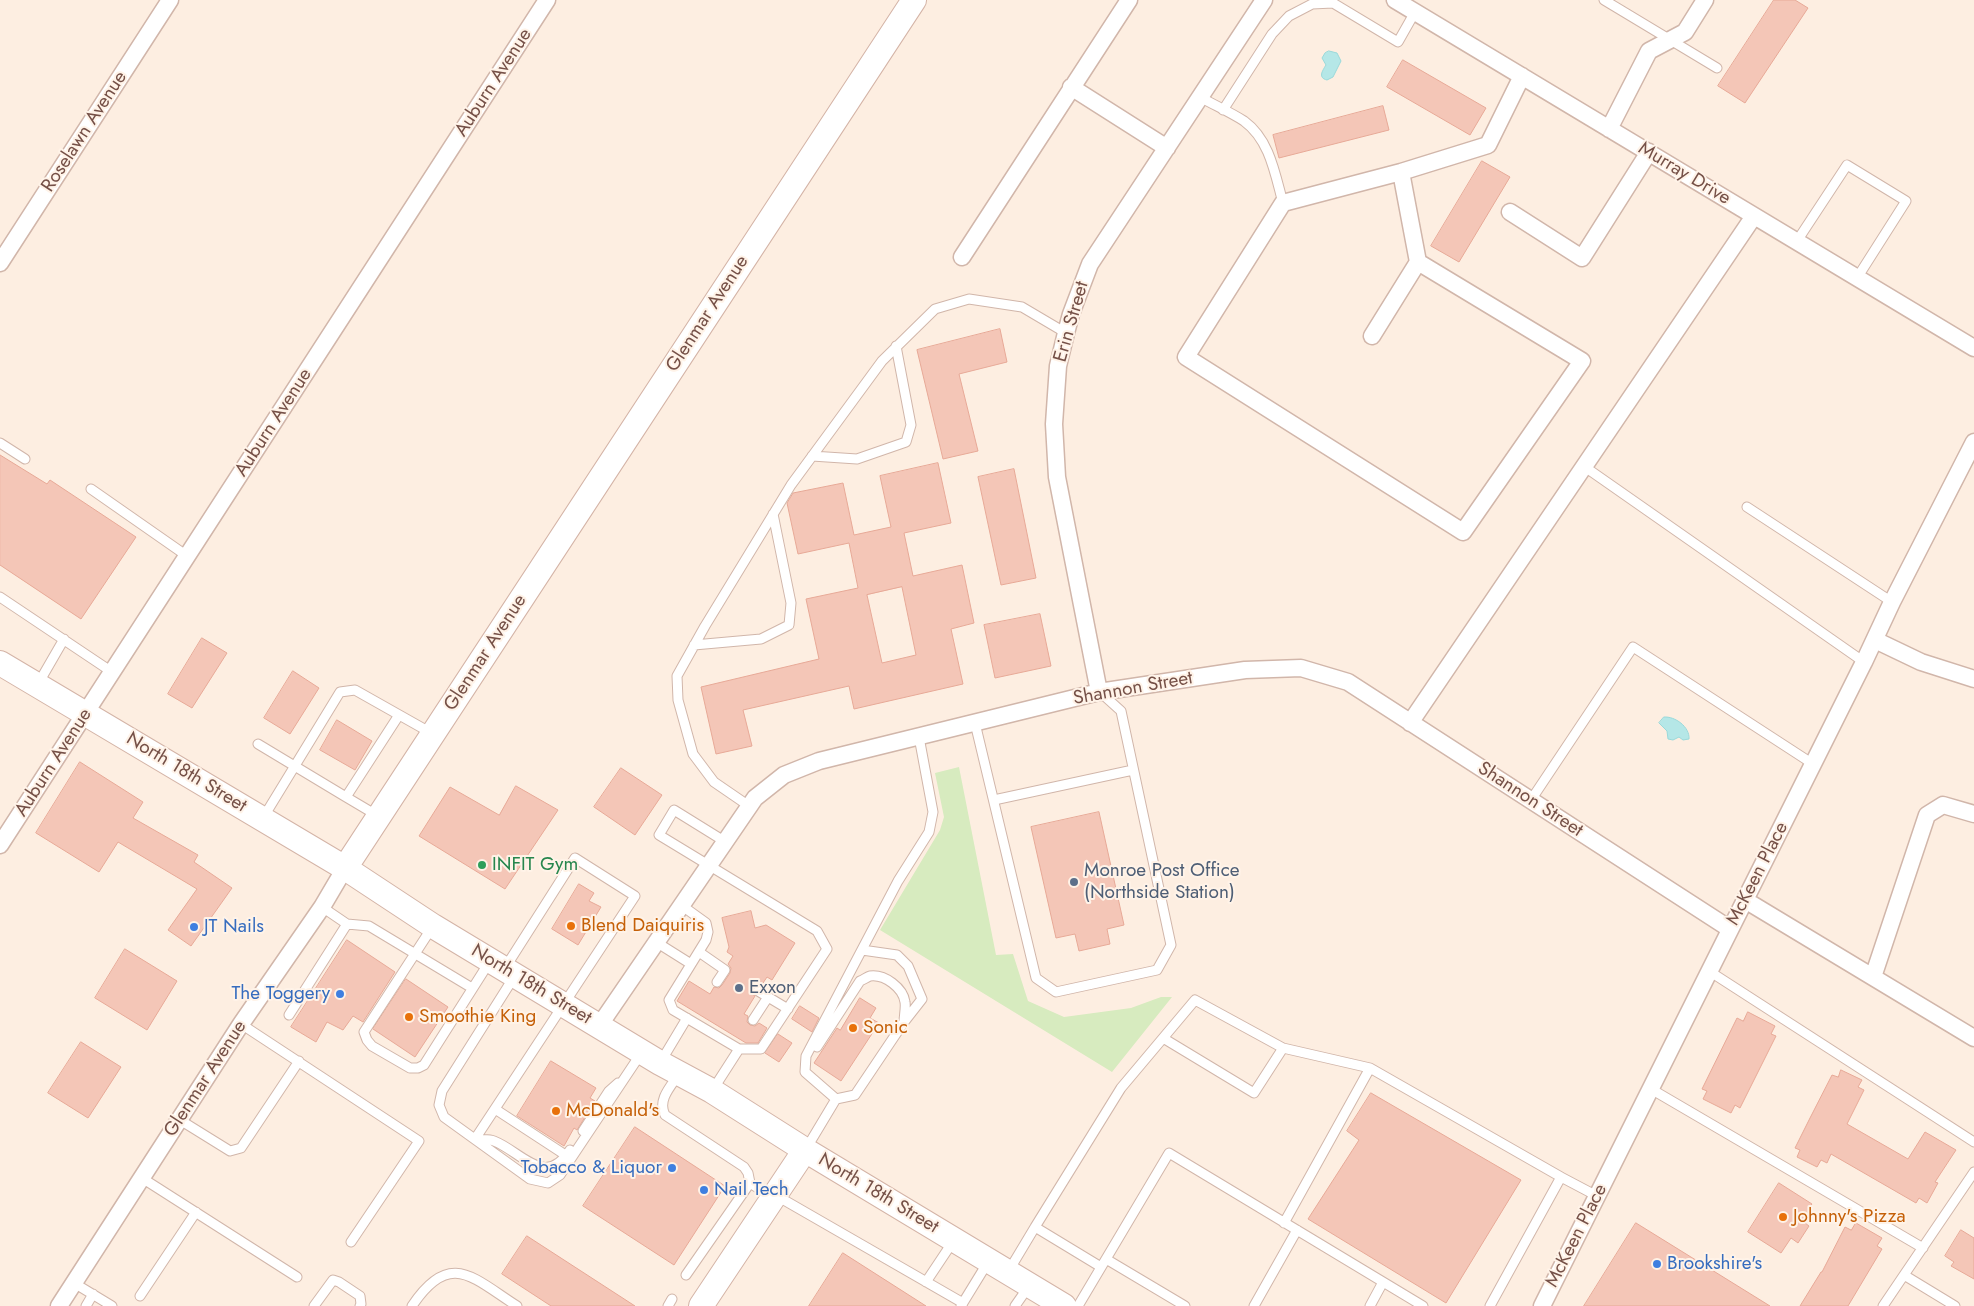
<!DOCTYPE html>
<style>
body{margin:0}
canvas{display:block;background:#fdeee1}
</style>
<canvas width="1974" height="1306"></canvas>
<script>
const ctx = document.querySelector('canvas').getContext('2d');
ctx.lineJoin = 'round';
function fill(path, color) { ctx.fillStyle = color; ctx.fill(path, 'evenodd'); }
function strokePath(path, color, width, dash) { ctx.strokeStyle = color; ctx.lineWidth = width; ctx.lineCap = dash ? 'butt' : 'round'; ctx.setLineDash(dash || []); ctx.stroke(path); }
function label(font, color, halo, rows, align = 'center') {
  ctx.font = font + ' Jost,sans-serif'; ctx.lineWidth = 4; ctx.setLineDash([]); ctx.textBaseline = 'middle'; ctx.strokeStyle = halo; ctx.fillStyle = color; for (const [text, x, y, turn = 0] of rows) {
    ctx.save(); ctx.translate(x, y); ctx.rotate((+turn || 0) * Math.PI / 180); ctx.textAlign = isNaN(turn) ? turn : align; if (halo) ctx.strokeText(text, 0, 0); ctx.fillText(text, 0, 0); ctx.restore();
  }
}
fill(new Path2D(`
 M959,767L996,955L1013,954L1028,1001L1064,1017L1131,1008L1161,997H1172L1112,1072L880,930L940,830L944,817L935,773Z`), '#d7ebbf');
const water = new Path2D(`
 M1329,51L1337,53L1341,61L1333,77L1327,80C1318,78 1322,71 1326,65L1322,58L1325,53Z
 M1664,717C1675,716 1690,727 1689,739L1683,740L1679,737L1673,740L1668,739L1667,731L1659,723Z`);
fill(water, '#b5e7e7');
strokePath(water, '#9ad9da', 1);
const building = new Path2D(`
 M1774,0H1795L1808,8L1745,103L1718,86Z
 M1403,60L1486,108L1470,135L1387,87Z
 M1383,106L1389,130L1279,158L1273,135Z
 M1482,161L1510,177L1459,262L1431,246Z
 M1000,329L1007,362L959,374L978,451L943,459L917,350Z
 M0,455L47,484L50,480L136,537L81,619L0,565Z
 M938,463L951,523L904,533L913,576L962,565L974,623L951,629L963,684L854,709L849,686L743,710L752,746L716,754L701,687L819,659L806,599L858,588L849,543L798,554L787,503L793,493L843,483L854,535L891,527L880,476ZM902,587L916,655L882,663L867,595Z
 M1014,469L1036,578L1001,585L978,477Z
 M1040,614L1051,666L995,678L984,625Z
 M202,638L227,653L192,708L168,694Z
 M293,671L319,688L290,734L264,718Z
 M337,720L372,741L355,770L320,750Z
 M80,762L143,802L133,818L198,855L194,862L232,888L191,946L168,930L197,889L118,842L99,872L36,833Z
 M621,768L662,795L635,835L594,807Z
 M516,786L558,810L505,889L419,836L450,787L499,815Z
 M1099,812L1124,925L1107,929L1110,944L1079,951L1075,934L1056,938L1031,827Z
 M579,884L594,893L589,901L601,907L578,945L552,929Z
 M751,911L755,928L766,925L795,943L772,980L767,977L761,986L755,985L752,988V994L755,996L744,1014L748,1016L747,1022L750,1025L755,1026L759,1023L767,1028L758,1043H746L677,1001L689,981L710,994L714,987L719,988L722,985L730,973L731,968L728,964L733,956L727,952L729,947L722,918Z
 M347,940L395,972L363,1022L353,1016L343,1030L327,1022L316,1042L291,1027Z
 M125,949L177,981L147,1030L95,998Z
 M406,979L448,1007L415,1057L373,1029Z
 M860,998L876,1008L870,1018L879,1023L841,1081L814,1063L837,1028L840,1030Z
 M800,1006L819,1018L812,1032L792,1019Z
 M1748,1012L1775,1026L1771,1034L1776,1036L1740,1108L1735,1105L1731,1113L1703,1099L1707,1091L1702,1089L1737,1018L1743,1021Z
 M778,1034L792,1043L779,1062L765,1053Z
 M81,1042L121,1067L88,1118L48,1093Z
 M551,1061L596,1088L590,1098L595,1101L577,1130L574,1128L564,1146L517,1116Z
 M1841,1070L1862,1080L1858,1087L1864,1090L1847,1124L1908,1159L1925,1132L1956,1150L1935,1182L1938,1183L1927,1203L1919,1198L1916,1203L1831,1154L1827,1163L1821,1160L1817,1167L1797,1157L1800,1150L1795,1148L1810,1118L1832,1075L1838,1077Z
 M1371,1093L1521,1180L1446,1303L1308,1219L1359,1140L1347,1131Z
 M635,1127L725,1186L674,1265L583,1206Z
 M1779,1183L1812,1204L1808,1209L1812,1211L1805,1223L1809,1226L1798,1243L1791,1238L1781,1253L1748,1232Z
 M1636,1223L1770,1306H1584Z
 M1856,1223L1882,1238L1877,1246L1882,1249L1848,1306H1800L1821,1272H1822L1845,1227L1851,1230Z
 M1961,1230L1974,1238V1279L1951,1266L1954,1262L1945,1256Z
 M527,1236L635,1306H551L502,1274Z
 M843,1253L926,1306H809Z`);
fill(building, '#f4c6b7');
strokePath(building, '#e7a997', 1);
const lane = new Path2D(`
 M1604,0L1717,68
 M1200,97C1214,105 1230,112 1244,121C1270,140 1275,174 1283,203
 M1223,110L1272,34L1289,16L1312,4L1333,3L1398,42L1415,12
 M1797,241L1847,165L1906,201L1857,278
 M0,443L25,459
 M812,456L857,459L906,442L911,425L896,346
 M1585,467L1864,662
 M91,489L187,556
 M1747,507L1892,602
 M0,597L112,672
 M694,645L761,639L789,625L791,603L773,514
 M38,684L64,639
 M975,723L1036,978L1056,992L1157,970L1171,945L1121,711L1100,692
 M258,744L346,797
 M994,800L1133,770
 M1531,800L1633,647L1813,764
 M749,806L714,782L693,754L678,700L677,676L705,626L791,485L882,361L935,309L969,299L1022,307L1066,333
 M378,816L346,797L399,715
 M263,818L340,692L355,690L433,734
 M681,905L706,923L708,932L706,940L669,1000L673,1010L739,1049
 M322,907L347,924L369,926L472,988
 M433,926L364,1032L367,1040L372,1046L410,1068H418L424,1065L490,961
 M656,942L691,964
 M699,952L725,970L717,982
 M1709,971L1974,1142
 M514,977L442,1091L439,1105L444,1117L530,1179L548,1183L560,1175L642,1052
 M758,991L788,1009
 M289,1015L347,924
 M753,1020L768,997
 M241,1024L419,1141L351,1242
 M1163,1038L1254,1093L1283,1048
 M817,1047L860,981C863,980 867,977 870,976C885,974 903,988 905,1002C906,1008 904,1016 904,1022
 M660,1063L687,1018
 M679,1074C671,1086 657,1100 665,1115L744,1167L748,1173L750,1183L686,1275
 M1651,1089L1923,1248
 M712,1091L739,1049H761L827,949L817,931L659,835L674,810L724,841
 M836,1099L805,1072L806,1056L898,881L929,832L933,812L919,737
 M495,1109L570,1158
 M180,1120L230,1151L241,1148L299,1061
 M583,1131L609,1091L618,1083
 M475,1139L635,896L575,858L505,968
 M475,1139C481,1140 489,1139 494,1141C522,1152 545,1189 570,1150
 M806,1149L836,1099L855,1095L904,1022L922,999L908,966L897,955L862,950
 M1561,1177L1597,1196
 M142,1178L297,1277
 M750,1183L773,1198
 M777,1196L963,1303
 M1284,1223L1370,1068
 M1106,1259L1185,1306
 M1101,1267L1035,1227L1121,1088L1195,1000L1283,1048L1370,1068L1561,1177L1490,1306
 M1008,1272L1035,1227
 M926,1282L954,1240
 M74,1283L112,1306
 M140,1296L196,1212
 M86,1306L93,1294
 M314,1306L333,1280L339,1282L360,1296L361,1304L360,1306
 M412,1306C450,1249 473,1278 517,1306
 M668,1306L672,1299
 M961,1306L988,1262
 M1015,1306L1029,1286
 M1078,1306L1169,1153L1423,1306
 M1254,1306L1297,1230
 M1370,1306L1383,1282
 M1883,1306L1904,1275
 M1955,1306L1904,1275L1974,1172`);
const street = new Path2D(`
 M1395,0L1974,348
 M1071,87L1167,148
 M1609,129L1649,51L1685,32L1705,0
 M1510,212L1582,258L1649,152
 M962,257L1129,0
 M1418,262L1582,361L1463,532L1186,357L1283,203L1401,172L1488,145L1522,76
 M0,263L170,0
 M1372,336L1418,262L1401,172
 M1875,640L1921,662L1974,679
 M1099,692L1057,477L1054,424L1058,366L1066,333L1071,314L1090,264L1264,0
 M1410,723L1754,216
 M0,845L547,0
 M1745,900L1974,1038
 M1873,977L1927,815L1943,805L1974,814
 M599,1026L755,798L784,775L819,761L1099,692L1245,670L1301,668L1348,682L1730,929
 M59,1306L241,1024L322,907L345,868
 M1542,1306L1864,662L1892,602L1974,442`);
const secondary = new Path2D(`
 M0,663L345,868L433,926L660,1063L712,1091L805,1150L1064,1306
 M345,868L914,0
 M701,1306L805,1150`);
strokePath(lane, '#d1b6aa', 11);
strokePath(street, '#d1b6aa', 19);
strokePath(secondary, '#d4b4a7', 26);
strokePath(lane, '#fff', 9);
strokePath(street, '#fff', 16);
strokePath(secondary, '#fff', 24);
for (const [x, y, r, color] of [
 [482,865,5,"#2e9e5b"],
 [1074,882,5,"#5c6f8a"],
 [571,926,5,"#e8710a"],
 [194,927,5,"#3f7fe0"],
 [739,988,5,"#5c6f8a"],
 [340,994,5,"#3f7fe0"],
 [409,1017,5,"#e8710a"],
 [853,1028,5,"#e8710a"],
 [556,1111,5,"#e8710a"],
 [672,1168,5,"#3f7fe0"],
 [704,1190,5,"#3f7fe0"],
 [1783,1217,5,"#e8710a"],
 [1657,1264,5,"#3f7fe0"]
]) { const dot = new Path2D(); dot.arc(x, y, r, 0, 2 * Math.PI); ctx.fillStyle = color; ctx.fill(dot); strokePath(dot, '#fff3e8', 2); }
label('19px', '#755047', '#fff3e8', [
 ["Auburn Avenue",494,83,-57],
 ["Roselawn Avenue",85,132,-57],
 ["Murray Drive",1684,174,31],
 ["Glenmar Avenue",708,314,-57],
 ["Erin Street",1072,322,-74],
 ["Auburn Avenue",274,423,-57],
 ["Glenmar Avenue",486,653,-57],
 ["Shannon Street",1133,689,-10],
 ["Auburn Avenue",54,763,-57],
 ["North 18th Street",186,773,31],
 ["Shannon Street",1530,800,33],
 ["McKeen Place",1758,874,-63],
 ["North 18th Street",531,985,31],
 ["Glenmar Avenue",206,1079,-57],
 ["North 18th Street",878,1194,31],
 ["McKeen Place",1577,1236,-63]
]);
label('19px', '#27864d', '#fff3e8', [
 ["INFIT Gym",492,865]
], 'left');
label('19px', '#4e5e75', '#fff3e8', [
 ["Monroe Post Office",1084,871],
 ["(Northside Station)",1084,893],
 ["Exxon",749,988]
], 'left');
label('19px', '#c56008', '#fff3e8', [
 ["Blend Daiquiris",581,926],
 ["Smoothie King",419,1017],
 ["Sonic",863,1028],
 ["McDonald's",566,1111],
 ["Johnny's Pizza",1793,1217]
], 'left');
label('19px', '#366cbe', '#fff3e8', [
 ["JT Nails",204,927],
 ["The Toggery",330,994,"right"],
 ["Tobacco & Liquor",662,1168,"right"],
 ["Nail Tech",714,1190],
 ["Brookshire's",1667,1264]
], 'left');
</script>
